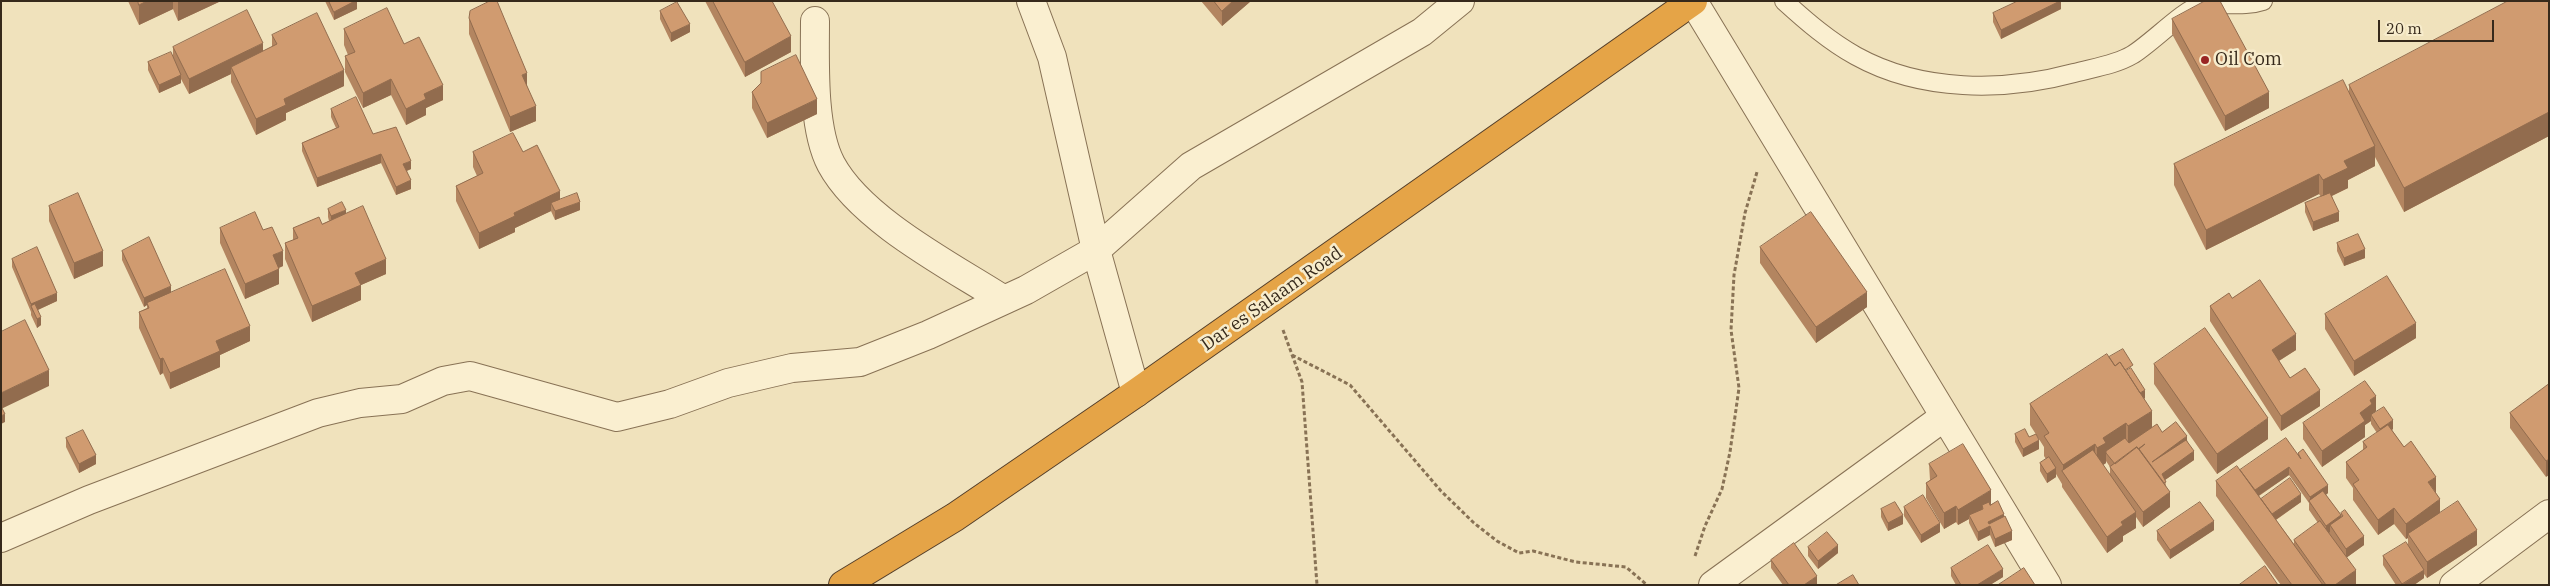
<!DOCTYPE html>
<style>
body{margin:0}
#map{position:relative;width:2550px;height:586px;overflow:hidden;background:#f0e2bc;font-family:"IBM Plex Serif",serif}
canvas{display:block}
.frame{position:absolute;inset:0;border:2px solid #36291b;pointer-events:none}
.scale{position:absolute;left:2378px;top:20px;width:116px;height:22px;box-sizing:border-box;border:2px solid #36291b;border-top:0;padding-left:6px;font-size:15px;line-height:18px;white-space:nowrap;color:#36291b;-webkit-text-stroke:4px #f7eccc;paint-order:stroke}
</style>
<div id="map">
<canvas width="2550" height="586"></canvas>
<div class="frame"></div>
<div class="scale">20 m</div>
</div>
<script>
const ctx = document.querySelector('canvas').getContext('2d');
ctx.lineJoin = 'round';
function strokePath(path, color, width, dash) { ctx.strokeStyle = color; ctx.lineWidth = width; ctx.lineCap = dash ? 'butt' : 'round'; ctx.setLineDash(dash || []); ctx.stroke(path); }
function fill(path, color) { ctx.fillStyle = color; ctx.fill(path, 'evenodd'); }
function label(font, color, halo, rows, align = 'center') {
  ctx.font = font + ' "IBM Plex Serif",serif'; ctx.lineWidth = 5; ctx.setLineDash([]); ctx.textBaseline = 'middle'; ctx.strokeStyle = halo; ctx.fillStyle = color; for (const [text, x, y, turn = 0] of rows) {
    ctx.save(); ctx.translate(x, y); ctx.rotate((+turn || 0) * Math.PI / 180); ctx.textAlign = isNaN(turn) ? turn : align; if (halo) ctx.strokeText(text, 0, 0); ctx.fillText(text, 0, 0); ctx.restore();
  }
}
const lane = new Path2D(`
 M1784,1C1806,21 1829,41 1856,56C1921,92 2004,92 2074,73C2092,68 2115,65 2132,55C2148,46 2185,9 2199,6C2219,1 2242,8 2263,1`);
const street = new Path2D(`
 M1031,1L1052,57L1096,250L1136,393
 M1693,1L2047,585
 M815,21C815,62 812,128 831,164C861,220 951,266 1004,300
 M1,538L89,500L318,413L360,403L402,399L443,381L470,376L617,417L670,404L728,383L792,368L860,362L928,335L1026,290L1096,250L1191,166L1422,32L1460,1
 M1713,585L1944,417
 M2454,585L2549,514`);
const highway = new Path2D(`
 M843,585L955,517L1136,393L1693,1`);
strokePath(lane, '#887255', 20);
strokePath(street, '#887255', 30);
strokePath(highway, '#553f2a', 30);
strokePath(new Path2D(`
 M1283,330L1302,382L1317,585
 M1292,355L1350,385L1441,491L1474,523L1497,541L1519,553L1533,551L1576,562L1626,567L1647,585
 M1695,556L1705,526L1722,489L1730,452L1739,388L1731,330L1734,275L1745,213L1757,172`), '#887255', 3, [4, 2.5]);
strokePath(lane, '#faefd0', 18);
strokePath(street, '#faefd0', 28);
strokePath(highway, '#e5a447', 28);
fill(new Path2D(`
 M128,1H221L178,21L173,9L139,25Z
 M325,1H357V9L334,20Z
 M705,1H772L791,52L745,77Z
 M1201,1H1251L1222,26Z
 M2061,1V9L2001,39L1993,22V13Z
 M2549,1V136L2404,212L2375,157V166L2348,180V188L2332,196L2339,221L2313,231L2305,212V203L2321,197L2319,194L2206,250L2174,185V164L2349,94V85Z
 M660,11L690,32L671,42L660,19Z
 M469,18L527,86L536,121L510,132L469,34Z
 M2172,19L2269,108L2225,131L2172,34Z
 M344,29L404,44L443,100L426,108V115L406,125L391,95L363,108L345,72V56L348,55L344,45Z
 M272,35L344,86L286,113V120L256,135L231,82V74L189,94L181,79V83L159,93L148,70V62L173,57V47L263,51L272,47Z
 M761,72L817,114L767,138L752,108V92L761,84Z
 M331,109L373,134L411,169L407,171L411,189L396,195L381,163L317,187L302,151V143L336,128L331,117Z
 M473,152H523L560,200L580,210L555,220L551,211L515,228V232L479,249L456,201V186L477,176L473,167Z
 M49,206L103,266L74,279L49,221Z
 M328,209L346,214L386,274L361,285V300L312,322L285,259V243L293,240V228L322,224L329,221L328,217Z
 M220,228L263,230L283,266L279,268V284L245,299L220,243Z
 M2337,243L2365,258L2344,266L2337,251Z
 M1760,247L1867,307L1816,343L1760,263Z
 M122,251L171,293L250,341L220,355V367L170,389L163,373L160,375L139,328V312L147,308V305L144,307L122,260Z
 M12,259L57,301L38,310L41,325L37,328L31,315V312L12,267Z
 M2232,298L2296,350L2279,361L2290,378L2320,406L2281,431L2210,321V306Z
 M2325,314L2416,338L2354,376L2325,329Z
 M2109,357L2145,398L2144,399L2152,428L2162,432L2187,440L2194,460L2165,480L2170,507L2143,527L2136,517V528L2123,536V541L2107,553L2062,487V484L2056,474V477L2047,483L2040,471V463L2046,459L2044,456V447L2030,425V404ZM2106,461L2110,467V475L2103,465L2106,463Z
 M2154,364L2268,439L2217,474L2154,384Z
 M2549,384L2546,477L2510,428V413Z
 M2376,411L2372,414L2393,429L2392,430L2436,493L2440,513L2477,545L2427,578L2424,574V578L2414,585H2396L2383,565V556L2408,544V538L2406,539L2394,524L2378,535L2353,500V488L2346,478V462L2363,450V442L2377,433L2371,424V421L2365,425V437L2322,467L2303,439V423Z
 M2015,434L2029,437L2039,449L2023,457L2015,442Z
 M66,438L96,464L79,473L66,447Z
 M2298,453L2328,493L2326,495L2341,515V513L2364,545L2346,558L2356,585H2281L2216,496V481L2240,470L2298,454ZM2289,475L2309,503V510L2318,523L2294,540V544L2276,520L2301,502L2261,499L2259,496Z
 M1929,464L1991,504L2004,516L2012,540L1995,547L1990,535L1978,541L1969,523V519L1958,525L1956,522L1944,529L1926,498V483L1930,480Z
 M1904,507L1940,532L1921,543L1904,516Z
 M1881,509L1903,524L1888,531L1881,517Z
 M2214,530L2170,559L2157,540V531Z
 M1808,547L1838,553L1818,569L1808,556Z
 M1771,560L1817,584L1816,585H1783L1771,568Z
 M1951,568L2003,577L1990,585H1956L1951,576Z`), '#b38560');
fill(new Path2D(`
 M147,1H173V9L139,25V5Z
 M178,1H221L178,21Z
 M355,1H357V9L334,20V12Z
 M1233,1H1251L1222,26V11Z
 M2060,1H2061V9L2001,39V30Z
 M690,24V32L671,42V33Z
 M791,36V52L745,77V62Z
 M263,43V59L231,67V74L189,94V79Z
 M344,70V86L286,113V120L256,135V119L284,99Z
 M527,73V89L522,75Z
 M181,75V83L159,93V85Z
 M391,79V95L363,108V93Z
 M443,85V100L426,108V115L406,125V109L424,94Z
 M2269,92V108L2225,131V116Z
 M817,99V114L767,138V123Z
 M536,106V121L510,132V117Z
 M2549,112V136L2404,212V188Z
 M2375,146V166L2348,180V188L2323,200V180L2344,161Z
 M381,154V163L317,187V178Z
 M411,161V169L403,172V164Z
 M2319,174V194L2206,250V230Z
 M411,180V189L396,195V187Z
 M560,191V207L551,203V211L515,228V232L479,249V233L514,213Z
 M580,202V210L555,220V211Z
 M346,210V219L331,225V216Z
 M2339,212V221L2313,231V222Z
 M2365,249V258L2344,266V258Z
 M103,251V266L74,279V263Z
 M283,251V266L273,270V255Z
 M386,259V274L361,285V300L312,322V306L355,273Z
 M279,269V284L245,299V284Z
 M171,286V294L147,303V305L144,307V298Z
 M1867,292V307L1816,343V327Z
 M57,293V301L33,312L31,307V304Z
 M41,317V325L37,328V319Z
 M2416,323V338L2354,376V361Z
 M250,326V341L220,355V367L170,389V373L216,341Z
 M2296,334V350L2272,365V350Z
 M163,358V373L160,375V359Z
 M49,370V386L1,409V393Z
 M2145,390V398L2135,405V396Z
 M2320,390V406L2281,431V416Z
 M2376,396V411L2371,415V421L2365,425V437L2322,467V451L2370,400Z
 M2152,411V431L2128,447V426Z
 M5,414V422L1,424V416Z
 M2268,418V439L2217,474V454Z
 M2393,420V429L2380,438V429Z
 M2126,423V443L2106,453V463L2097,469V448L2103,438Z
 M2187,436V444L2152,462Z
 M2039,440V449L2023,457V449Z
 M2095,444V464L2063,472V465Z
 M2194,451V460L2162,482V474Z
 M96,455V464L79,473V464Z
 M2549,459V475L2546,477V461Z
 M2289,467V475L2252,500V492Z
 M2056,468V477L2047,483V474Z
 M2436,477V493L2428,482Z
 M2328,485V493L2311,505L2310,503V497Z
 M1991,490V506L1983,509L1982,505V511L1969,515V519L1958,525V510Z
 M2170,492V507L2143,527V512Z
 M2301,494V502L2271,523V515Z
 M2440,499V515L2408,534V538L2406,539V524Z
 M1956,506V522L1944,529V513Z
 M2394,508V524L2378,535V520Z
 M2136,512V528L2123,536V541L2107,553V537L2121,522Z
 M2004,514V523L1990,526V535L1978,541V532L1988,522Z
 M1903,515V524L1888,531V523Z
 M2341,515V524L2330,525V532L2326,535V526Z
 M2214,521V530L2170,559V550Z
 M1940,523V532L1921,543V535Z
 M2477,530V545L2427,578V562Z
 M2012,531V540L1995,547V539Z
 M2364,536V545L2346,558V549Z
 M1838,545V553L1818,569V561Z
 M2003,569V577L1990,585H1977Z
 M2356,570V585H2335Z
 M2424,570V578L2414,585H2402Z
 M1817,576V584L1816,585H1804Z`), '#926c4e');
const building = new Path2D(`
 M138,1H147L139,5Z
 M329,1H355L334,12Z
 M490,1H497L527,73L522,75L536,106L510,117L469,18L470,11Z
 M713,1H772L791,36L745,62Z
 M1214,1H1233L1222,11Z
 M2018,1H2060L2001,30L1993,13Z
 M2205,1H2220L2269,92L2225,116L2172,19Z
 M2508,1H2549V112L2404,188L2349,85Z
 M677,2L690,24L671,33L660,11Z
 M387,8L404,44L419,37L443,85L424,94L426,99L406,109L391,79L363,93L345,56L355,52L344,29Z
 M247,10L263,43L189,79L173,47Z
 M317,13L344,70L284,99L286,105L256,119L231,67L277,44L272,35Z
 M171,52L181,75L159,85L148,62Z
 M796,55L817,99L767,123L752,92L761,83V72Z
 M2343,80L2375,146L2344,161L2348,168L2323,180L2319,174L2206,230L2174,164Z
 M356,97L373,134L396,127L411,161L403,164L411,180L396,187L381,154L317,178L302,143L339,127L331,109Z
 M513,133L523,152L537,145L560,191L514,213L515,216L479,233L456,186L483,173L473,152Z
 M78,193L103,251L74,263L49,206Z
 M577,193L580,202L555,211L551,203Z
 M2330,193L2339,212L2313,222L2305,203Z
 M342,202L346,210L331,216L328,209Z
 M363,206L386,259L355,273L361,285L312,306L285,243L298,238L293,228L319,217L322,224Z
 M255,212L263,230L272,227L283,251L273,255L279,269L245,284L220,228Z
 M1811,212L1867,292L1816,327L1760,247Z
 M2358,234L2365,249L2344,258L2337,243Z
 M149,237L171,286L144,298L122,251Z
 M37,247L57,293L31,304L12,259Z
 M225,269L250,326L216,341L220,351L170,373L163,358L160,359L139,312L149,308L147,303Z
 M2387,276L2416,323L2354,361L2325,314Z
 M2260,280L2296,334L2272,350L2290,378L2305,368L2320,390L2281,416L2210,306L2229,293L2232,298Z
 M35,304L41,317L37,319L31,306Z
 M25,320L49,370L1,393V332Z
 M2205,328L2268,418L2217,454L2154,364Z
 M2123,349L2133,365L2125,370L2120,362L2115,366L2109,357Z
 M2107,354L2115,366L2120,362L2152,411L2128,426L2126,423L2103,438L2106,443L2097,448L2095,444L2063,465L2044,436L2049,433L2030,404Z
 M2131,368L2145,390L2140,393L2126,371Z
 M2365,381L2376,396L2370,400L2372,404L2360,413L2365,421L2322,451L2303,423Z
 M2549,384V459L2546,461L2510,413Z
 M1,406L5,414L1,416Z
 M2384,407L2393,420L2380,429L2371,415Z
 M2176,422L2187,436L2152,462L2186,440L2194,451L2162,474L2166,482L2164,483L2139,449L2145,444L2138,449L2137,447L2115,464L2106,453V451L2125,438L2129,443L2157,424L2162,432Z
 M2388,425L2404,447L2411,441L2436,477L2428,482L2440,499L2406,524L2394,508L2378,520L2353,484L2359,480L2346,462L2367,447L2363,442Z
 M2025,429L2029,437L2036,434L2039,440L2023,449L2015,434Z
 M83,430L96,455L79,464L66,438Z
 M2286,438L2301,459L2298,453L2303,449L2328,485L2310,497L2289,467L2255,490L2240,470Z
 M1963,444L1991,490L1958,510L1956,506L1944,513L1926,483L1937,476L1929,464Z
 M2137,447L2170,492L2143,512L2110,467Z
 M2093,450L2136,512L2121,522L2123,525L2107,537L2062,471Z
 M2049,457L2056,468L2047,474L2040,463Z
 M2237,466L2323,585H2292L2216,481Z
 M2290,478L2301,494L2272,514L2261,499Z
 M2323,491L2341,515L2326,526L2309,501Z
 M1923,495L1940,523L1921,535L1904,507Z
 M1998,501L2004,514L1988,522L1989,524L2005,516L2012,531L1995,539L1990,526L1978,532L1969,515L1983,509L1982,505L1989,502L1990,505Z
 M2458,501L2477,530L2427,562L2408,534Z
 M1895,502L1903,515L1888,523L1881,509Z
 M2200,502L2214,521L2170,550L2157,531Z
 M2345,510L2364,536L2346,549L2330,525L2343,516L2341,513Z
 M2320,521L2356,570L2335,585H2326L2294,540Z
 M1827,532L1838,545L1818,561L1808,547Z
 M2406,542L2424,570L2402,584L2383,556Z
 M1794,543L1817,576L1804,585H1789L1771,560Z
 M1988,545L2003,569L1977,585H1961L1951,568Z
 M2265,566L2278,585H2239Z
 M2024,568L2035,585H1998Z
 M1853,575L1859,585H1836Z`);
fill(building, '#d09b70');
strokePath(building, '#926c4e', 1);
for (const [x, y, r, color] of [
 [2205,60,5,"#992523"]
]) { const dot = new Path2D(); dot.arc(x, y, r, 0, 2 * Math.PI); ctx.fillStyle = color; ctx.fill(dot); strokePath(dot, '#f7eccc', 2); }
label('18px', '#36291b', '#f7eccc', [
 ["Oil Com",2215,60]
], 'left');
label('18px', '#36291b', '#f7eccc', [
 ["Dar es Salaam Road",1272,299,-35]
]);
</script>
